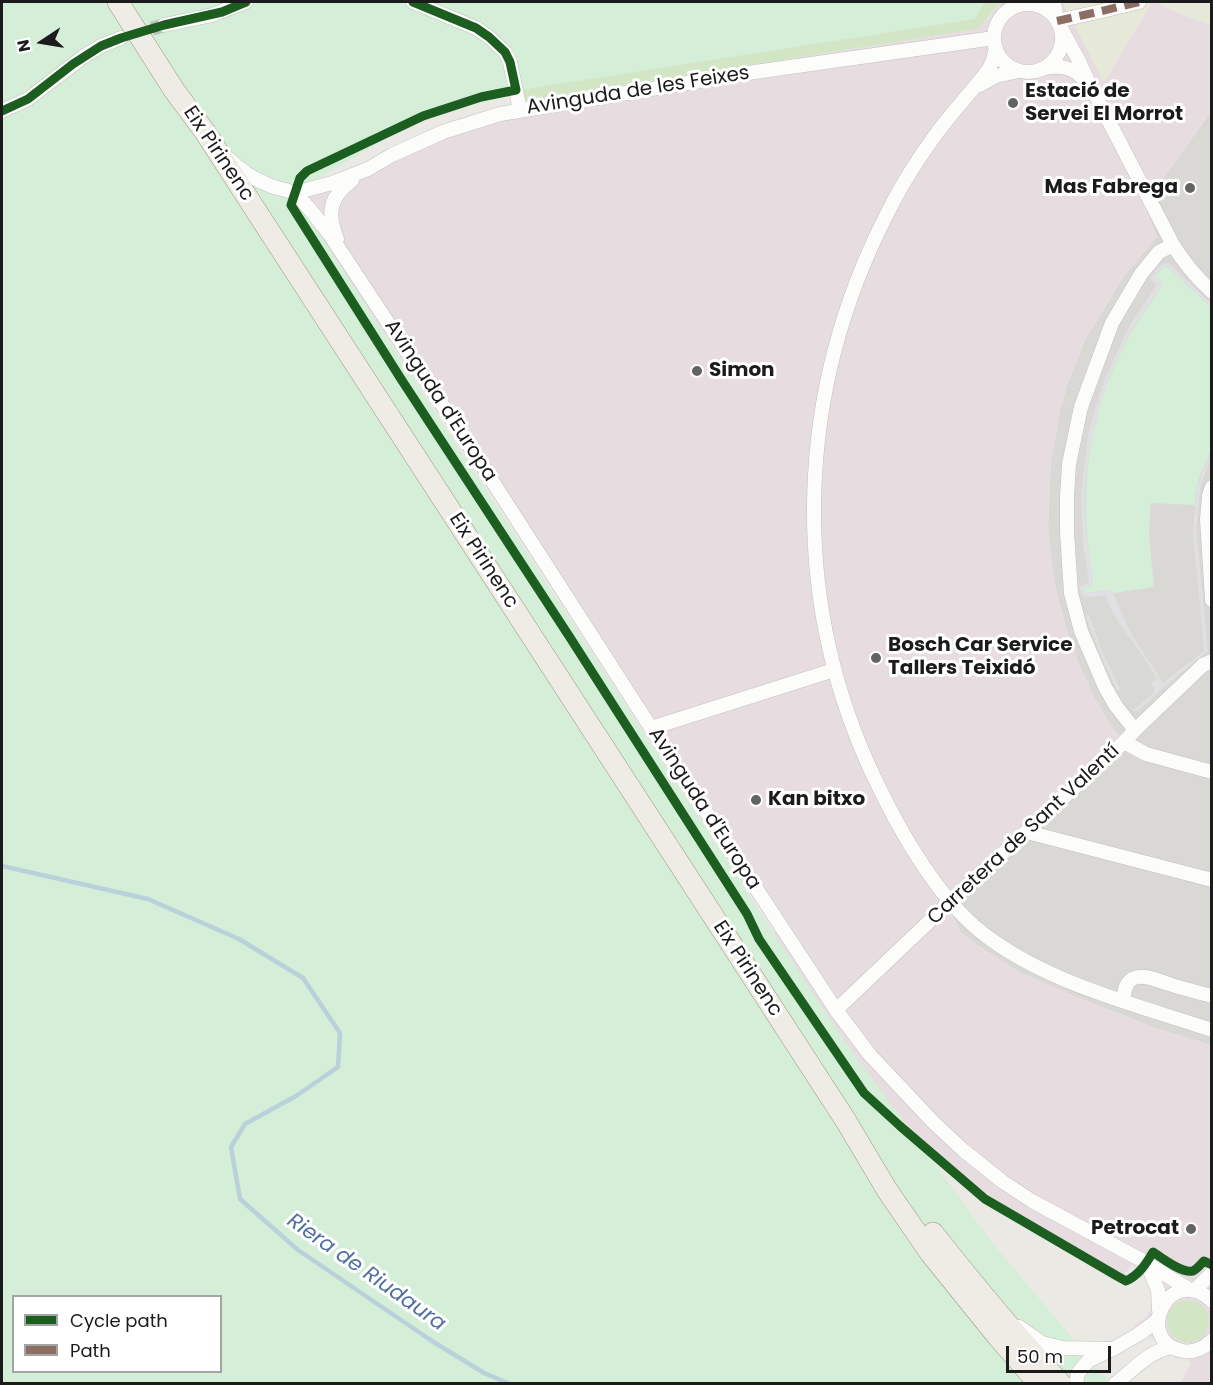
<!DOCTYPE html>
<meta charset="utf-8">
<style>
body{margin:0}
#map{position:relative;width:1213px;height:1385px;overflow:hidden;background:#eae9e4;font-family:Poppins,sans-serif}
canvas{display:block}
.frame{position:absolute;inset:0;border:3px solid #1b1b1b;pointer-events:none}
.legend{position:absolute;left:12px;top:1295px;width:210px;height:78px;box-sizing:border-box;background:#fff;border:2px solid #a4a4a4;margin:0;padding:8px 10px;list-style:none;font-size:18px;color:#1b1b1b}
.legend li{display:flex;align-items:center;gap:12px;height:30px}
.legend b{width:30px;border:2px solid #a4a4a4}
.north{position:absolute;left:12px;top:12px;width:60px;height:60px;-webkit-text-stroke:4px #fff;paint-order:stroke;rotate:258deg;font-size:16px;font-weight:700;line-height:24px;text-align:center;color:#1b1b1b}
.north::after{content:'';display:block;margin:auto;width:21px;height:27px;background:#1b1b1b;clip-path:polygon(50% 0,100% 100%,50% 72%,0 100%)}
.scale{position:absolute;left:1006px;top:1346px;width:105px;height:27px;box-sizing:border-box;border:3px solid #1b1b1b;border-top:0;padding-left:8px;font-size:18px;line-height:21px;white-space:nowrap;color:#1b1b1b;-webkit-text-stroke:4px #fff;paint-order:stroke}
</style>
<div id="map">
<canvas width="1213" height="1385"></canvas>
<div class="frame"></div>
<ul class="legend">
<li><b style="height:8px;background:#1b5e20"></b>Cycle path</li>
<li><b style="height:8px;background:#8d6e63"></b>Path</li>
</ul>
<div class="north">N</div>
<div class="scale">50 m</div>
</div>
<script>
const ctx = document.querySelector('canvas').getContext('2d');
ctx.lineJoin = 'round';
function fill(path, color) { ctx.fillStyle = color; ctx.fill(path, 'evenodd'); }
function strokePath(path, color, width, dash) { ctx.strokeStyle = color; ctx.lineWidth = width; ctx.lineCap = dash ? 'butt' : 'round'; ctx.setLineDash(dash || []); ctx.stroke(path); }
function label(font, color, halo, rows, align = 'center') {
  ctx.font = font + ' Poppins,sans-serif'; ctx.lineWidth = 6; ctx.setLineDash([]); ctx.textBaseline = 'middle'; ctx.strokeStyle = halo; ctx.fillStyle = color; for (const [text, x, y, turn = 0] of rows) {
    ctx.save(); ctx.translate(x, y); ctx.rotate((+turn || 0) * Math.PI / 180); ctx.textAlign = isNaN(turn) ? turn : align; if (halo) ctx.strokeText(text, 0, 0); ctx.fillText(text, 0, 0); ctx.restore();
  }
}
fill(new Path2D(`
 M1211,112V1045L1158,1029L1084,1000L1021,973L977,945L960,932L950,909L1124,742L1111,726L1094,697L1079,665L1067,631L1054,582L1048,528L1051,460L1061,406L1068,382L1085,340L1124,276L1157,237L1144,205Z`), '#d9d8d5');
fill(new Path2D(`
 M1002,2H1063L1104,81L1152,2H1155L1181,14L1211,25V112L1144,205L1157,237L1124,276L1085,340L1068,382L1061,406L1051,460L1048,528L1054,582L1067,631L1079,665L1094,697L1111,726L1124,742L950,909L954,921L960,932L977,945L1021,973L1084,1000L1158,1029L1211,1045V1383H1181L1191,1362L1133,1326L1145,1318L1152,1309L1153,1288L1147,1276L1137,1267L1131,1265L1124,1275L1032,1226L954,1169L900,1118L765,940L776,932L454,434L298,205L305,185L349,170L437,126L470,116L512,105L607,88L976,29L989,18L996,6Z`), '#e7dde1');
fill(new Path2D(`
 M1063,2H1152L1104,82L1068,12Z
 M1155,2H1211V25L1181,14Z`), '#e7e9d8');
fill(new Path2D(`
 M491,2H1002C992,9 988,21 976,29L607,88L530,102L523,99Z
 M1167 1321a21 21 0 1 1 42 0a21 21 0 1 1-42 0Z`), '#d2e5c5');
fill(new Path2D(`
 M2,2H985L975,19L520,90L411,124L293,193L837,1030L993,1244L1110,1383L2,1384ZM14,1296H220V1372H14Z
 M1163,267H1167L1170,269L1211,307L1212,428L1210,433C1213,449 1209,457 1202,471C1198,481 1195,493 1195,505L1151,503L1149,535L1154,587L1114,593L1110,590L1087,593L1085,592V588L1091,586L1093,580C1078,496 1086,417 1127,340C1137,321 1151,304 1162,286V284L1155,276Z`), '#d4eed7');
fill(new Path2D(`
 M1104,595L1106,597L1113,614L1156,676L1157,678L1151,683L1154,691L1134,710L1132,709L1120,688L1107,663L1098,640L1088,612L1085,597Z`), '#d8d8d5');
fill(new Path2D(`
 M1165,263L1171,265L1211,303V307L1169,268L1163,267L1155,276L1162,284L1161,288L1135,325L1113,368L1102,399L1089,452L1085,492V514L1087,537L1093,580L1091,586L1085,589V592L1087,593L1112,590L1128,628L1163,683L1204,651L1193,529L1197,489L1203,470L1211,454V460L1206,470L1200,489L1196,530L1208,651L1165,686L1139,710L1134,711L1132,710L1129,705L1132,709H1135L1153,693L1154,690L1151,683L1157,678L1156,676L1113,614L1106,596L1085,597L1081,593L1080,586L1088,583L1089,580L1083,545L1081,493L1088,436L1092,419L1105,378L1131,323L1157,285L1151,279V276L1160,266Z
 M1087,614L1089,615L1102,651L1120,688L1119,690H1117L1101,656L1089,625L1086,616Z`), '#e0dfe2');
strokePath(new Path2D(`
 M2,866L148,899L239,939L303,978L340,1033L338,1067L296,1096L245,1124L231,1147L240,1199L298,1250L432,1341L484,1373L510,1384`), '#bad0da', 4.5);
strokePath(new Path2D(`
 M132,35L164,25`), '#c1c0bc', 14, [14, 7]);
const minor = new Path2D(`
 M413,2L476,28L489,37L505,52L510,62L520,110
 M1054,2L1057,21L1102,11L1139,2
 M994 38a34 34 0 1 1 68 0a34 34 0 1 1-68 0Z
 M164,25L212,15L246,2
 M1061,28L1078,59L1088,81L1173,245C1184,263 1196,277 1212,292
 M996,48L993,60L989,69C973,90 955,109 939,130C920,156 902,183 888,212C796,390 788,595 874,777C900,832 939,902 989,938C1051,984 1139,1006 1212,1030
 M1044,68C1061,65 1074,67 1085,81
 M980,85L996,76L1018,71
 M2,111L28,99L83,57L101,46L121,38
 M228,158C239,170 256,180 271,186C278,189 287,189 293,193C302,197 323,226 330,235L480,462L651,728L836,1010L870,1055L933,1122L963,1150L1003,1182L1032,1201L1147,1263L1190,1290
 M294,193L332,183L368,169L392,155L443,132L500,114L748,73L994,38
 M337,239C327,214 329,197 352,180
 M1212,487L1209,496L1207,519L1212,600
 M651,728L834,670
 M1135,730L1116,706L1105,687L1081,631L1071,593L1067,532V497L1069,464L1081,407L1112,323L1141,274L1159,252L1173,245
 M1124,742L1146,754L1212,772
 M1027,832L1212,880
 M1123,1001C1124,993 1125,983 1132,979C1144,973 1158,981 1169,984C1183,989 1198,992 1212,996
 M836,1010L956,896L1124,742L1135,730L1203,665L1212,661
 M1147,1264L1158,1290L1159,1310
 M1194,1291L1212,1273
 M1212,1301C1169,1261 1132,1341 1183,1351C1193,1353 1205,1348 1212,1340
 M1019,1327L1042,1343L1063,1348L1113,1349
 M1076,1384L1078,1373L1088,1361L1113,1349L1139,1334L1158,1320
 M1115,1384C1133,1370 1149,1351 1172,1347`);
const primary = new Path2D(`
 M118,2L174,90L205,132L846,1121L887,1190L931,1254L998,1337L1039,1384
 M933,1233C974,1285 1016,1336 1061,1384`);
strokePath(minor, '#c1c0be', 15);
strokePath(primary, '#9d9884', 22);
strokePath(minor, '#fcfcfb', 14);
strokePath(primary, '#eeece4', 21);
strokePath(new Path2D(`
 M1057,21L1102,11L1139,2`), '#8d6e63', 8, [15, 8]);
strokePath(new Path2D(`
 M413,2L476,28L489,37L505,52L510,62L516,90L481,97L423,116L307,171L300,178L291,205L401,379L569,636L747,914L759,939L864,1093L900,1126L985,1199L1117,1276L1126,1281C1139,1275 1146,1264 1153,1252C1162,1258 1182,1274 1193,1271C1197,1269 1201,1264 1204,1261L1212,1265
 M2,111L28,99L73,64L101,46L121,38L164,25L222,12L246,2`), '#1b5e20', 9);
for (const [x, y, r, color] of [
 [1013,103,6,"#636361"],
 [1190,188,6,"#636361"],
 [697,371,6,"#636361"],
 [876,658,6,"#636361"],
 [756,800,6,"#636361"],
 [1191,1229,6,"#636361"]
]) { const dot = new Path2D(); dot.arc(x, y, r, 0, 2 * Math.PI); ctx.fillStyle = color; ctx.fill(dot); strokePath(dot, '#fff', 2); }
label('20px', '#1b1b1b', '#fff', [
 ["Avinguda de les Feixes",638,91,-9],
 ["Eix Pirinenc",218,154,56],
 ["Avinguda d'Europa",440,401,57],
 ["Eix Pirinenc",483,561,57],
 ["Avinguda d'Europa",704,809,57],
 ["Carretera de Sant Valentí",1024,835,-43],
 ["Eix Pirinenc",747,969,57]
]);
label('bold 20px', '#1b1b1b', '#fff', [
 ["Estació de",1025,92],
 ["Servei El Morrot",1025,115],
 ["Mas Fabrega",1178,188,"right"],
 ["Simon",709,371],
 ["Bosch Car Service",888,646],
 ["Tallers Teixidó",888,669],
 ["Kan bitxo",768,800],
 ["Petrocat",1179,1229,"right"]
], 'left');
label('italic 21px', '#526fa1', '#fff', [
 ["Riera de Riudaura",366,1273,35]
]);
</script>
